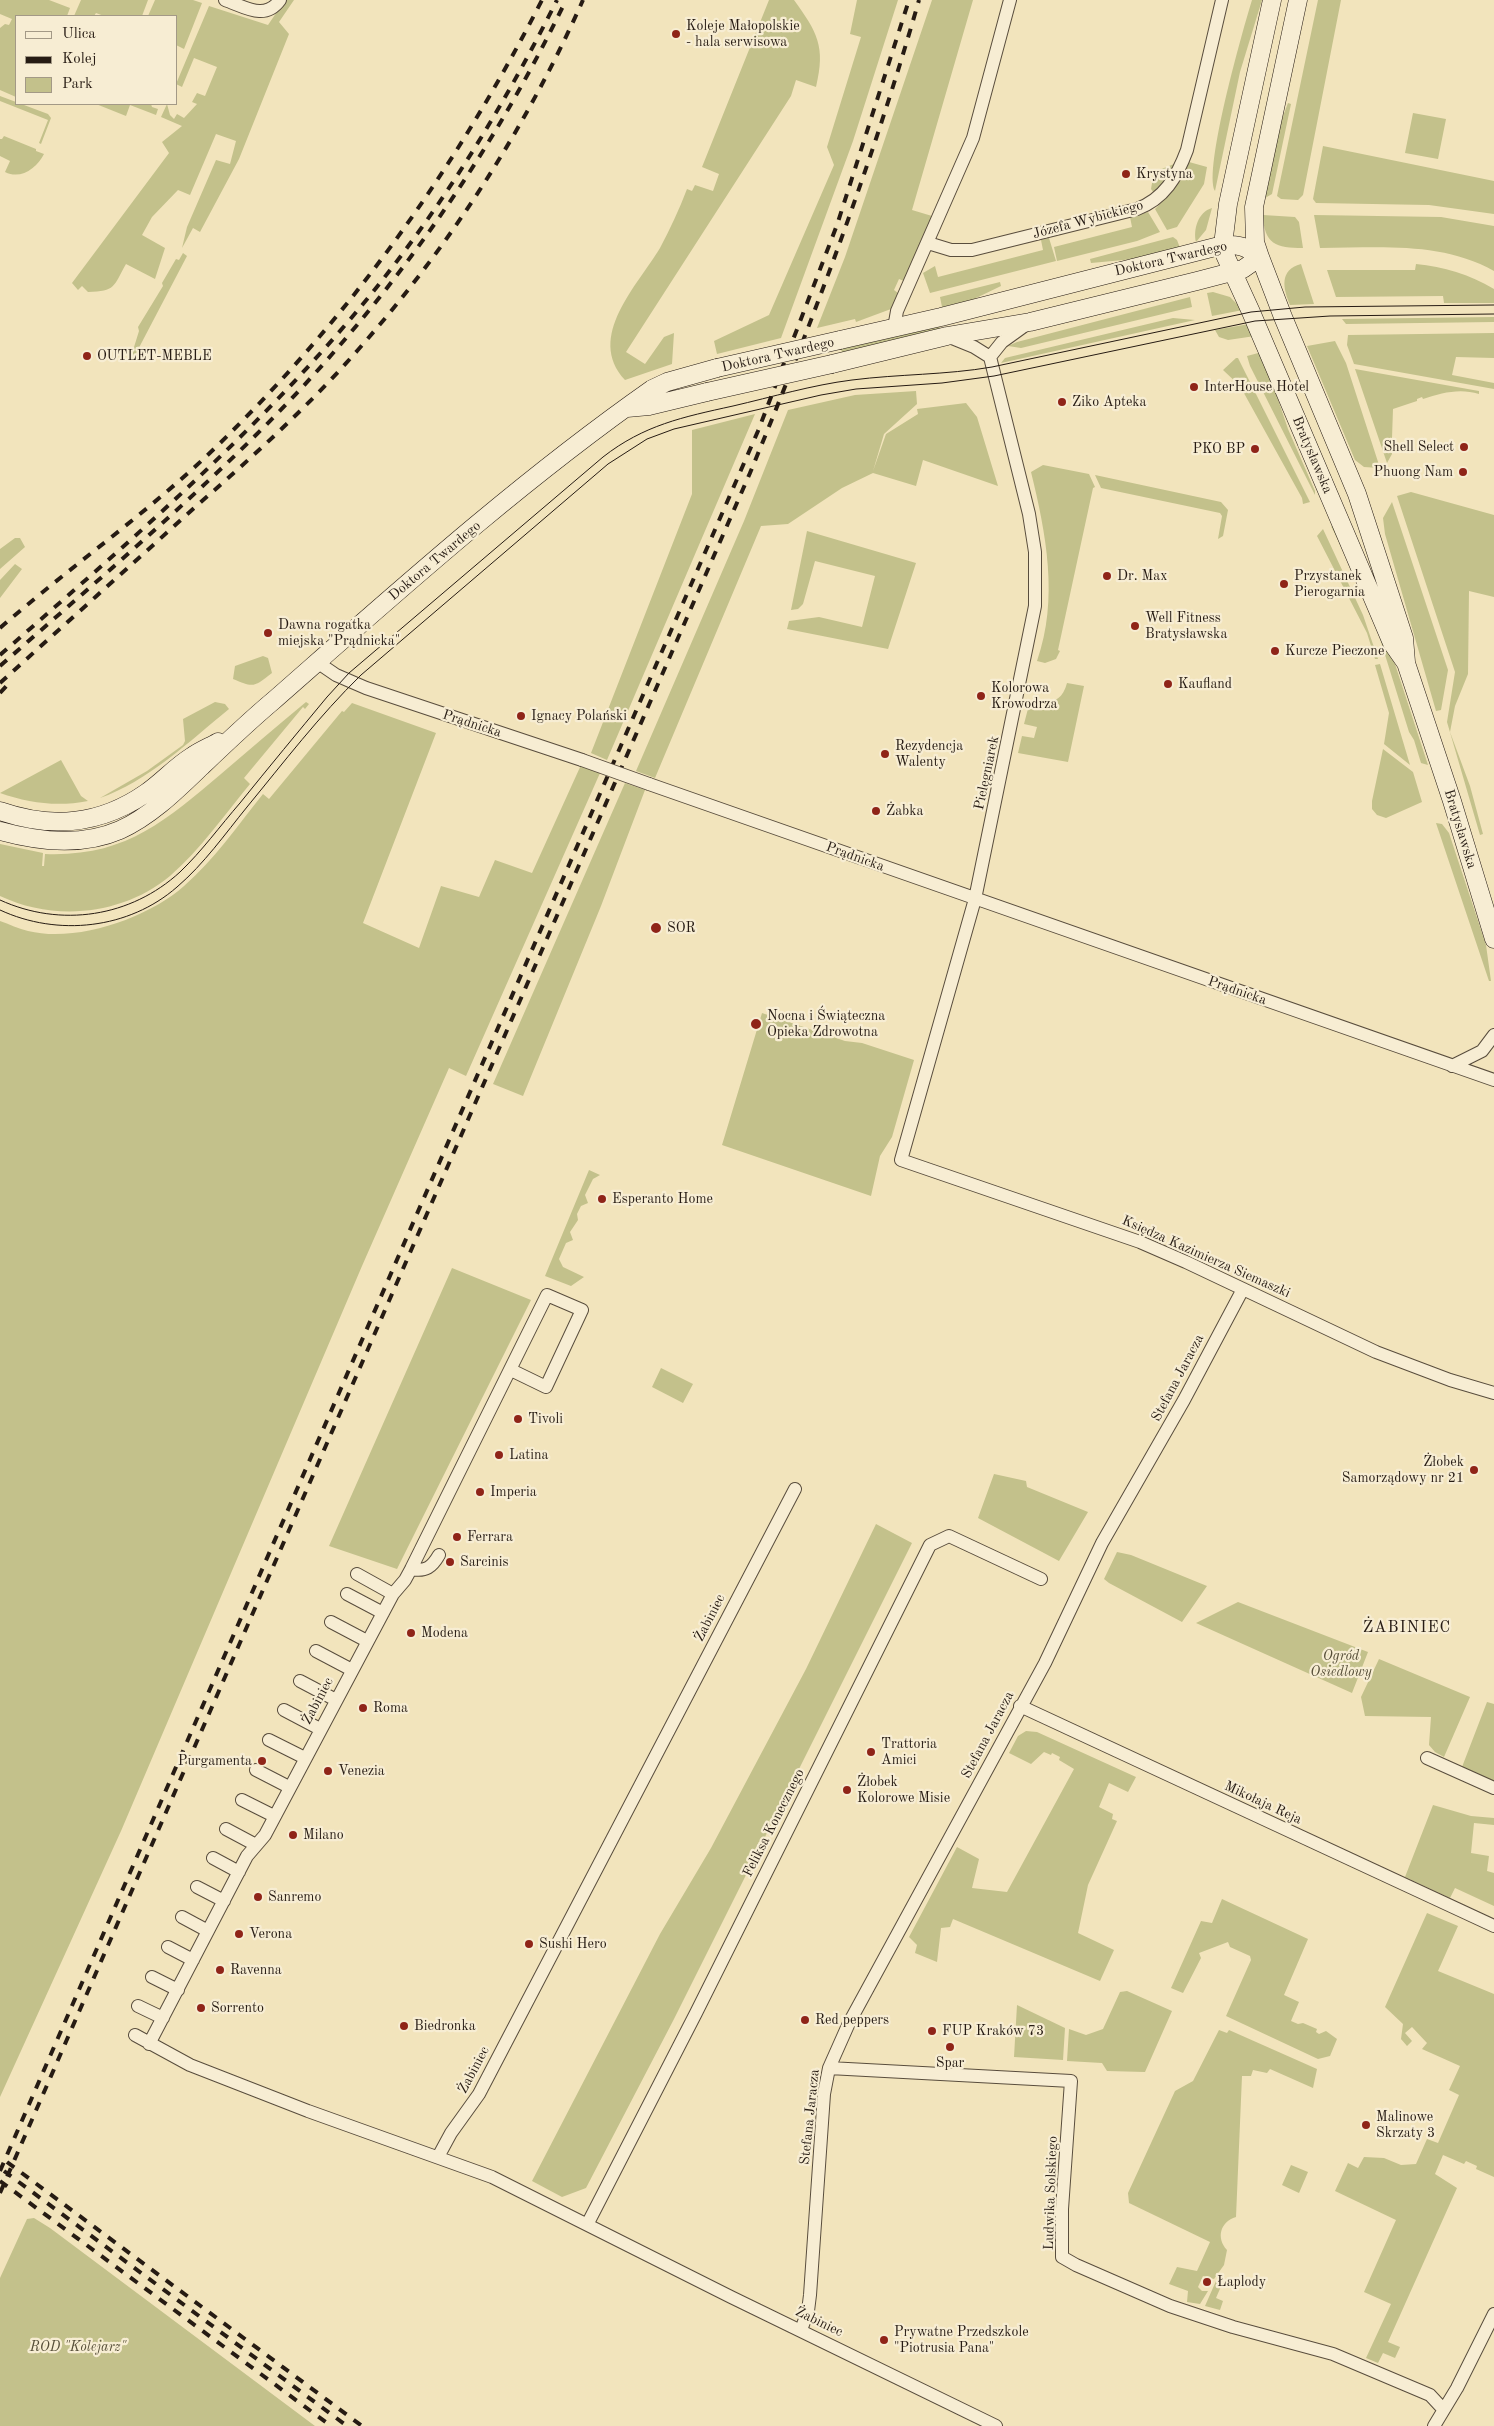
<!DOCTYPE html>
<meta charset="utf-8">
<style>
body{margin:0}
#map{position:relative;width:1494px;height:2426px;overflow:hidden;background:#f2e4bc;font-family:"Old Standard TT",serif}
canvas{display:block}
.legend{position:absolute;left:15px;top:15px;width:162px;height:90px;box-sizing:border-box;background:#f7edd3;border:1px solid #a39986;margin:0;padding:6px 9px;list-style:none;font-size:15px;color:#261b13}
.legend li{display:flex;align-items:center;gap:10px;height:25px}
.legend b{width:25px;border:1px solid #a39986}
</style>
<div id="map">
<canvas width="1494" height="2426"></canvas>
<ul class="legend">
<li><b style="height:6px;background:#f7edd3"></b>Ulica</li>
<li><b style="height:6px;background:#261b13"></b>Kolej</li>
<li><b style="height:14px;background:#c3c18b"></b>Park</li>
</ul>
</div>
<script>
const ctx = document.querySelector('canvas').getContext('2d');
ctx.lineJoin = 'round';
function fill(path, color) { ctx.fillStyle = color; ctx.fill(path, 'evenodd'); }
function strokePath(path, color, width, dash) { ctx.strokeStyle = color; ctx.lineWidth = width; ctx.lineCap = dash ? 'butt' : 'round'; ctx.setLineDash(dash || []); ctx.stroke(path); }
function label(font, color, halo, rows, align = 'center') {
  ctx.font = font + ' "Old Standard TT",serif'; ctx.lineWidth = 4.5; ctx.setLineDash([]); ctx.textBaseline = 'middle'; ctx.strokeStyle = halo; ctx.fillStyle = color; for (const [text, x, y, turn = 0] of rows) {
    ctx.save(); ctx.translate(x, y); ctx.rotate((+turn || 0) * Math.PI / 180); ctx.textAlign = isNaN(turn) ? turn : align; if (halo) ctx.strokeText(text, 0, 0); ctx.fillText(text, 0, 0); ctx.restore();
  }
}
fill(new Path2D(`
 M0,0H49L70,8L67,16H16V97L0,90V28L5,24L9,25L12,19L0,14Z
 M81,0H148L142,16H104L96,13L94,16H74Z
 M155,0H193L202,3L184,49L176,45V16H148Z
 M285,0H294L279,22L289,34L239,159L200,232L193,228L182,248L187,227L216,160L230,164L236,141L216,134L190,195L178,190L152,217L142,235L165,248L155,279L126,264C113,287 116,291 88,292L82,286L78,290L72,283L169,153L162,142L182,126L161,117L167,104L170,115L174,119L177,114L184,118L197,104L192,102L197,93L205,96L217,67L194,58L182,87L176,84L209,6L268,25Z
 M769,0H794C817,32 826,46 816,87L796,80L791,96L626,352L645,364L664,337L674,333L672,364L625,380C585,337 638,285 660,248C670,229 679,210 687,189L692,191L695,185L713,191L719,174L702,167Z
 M857,0H898L853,141L781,338L717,354L714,341L769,315L834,165L827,147L861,37L850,34Z
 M932,0H973L912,210L932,216L904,281L899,279L894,290L898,293L891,309L856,322L855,319L817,328L845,257Z
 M1252,0H1262L1240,72L1215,191C1203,170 1243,29 1252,0Z
 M1318,0H1341L1303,195L1298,200L1281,199L1277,196Z
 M0,96L48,114L51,118L41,144L39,143L48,120L0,101Z
 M1288,103L1291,104L1272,194L1265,198L1280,124Z
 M96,104H151L152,107L158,109L156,115L130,105L126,116Z
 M1413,113L1446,119L1438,159L1405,153Z
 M4,136L36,149V151L44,154C37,168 21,180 5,172L10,161L0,156V139H2Z
 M1323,146L1494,181V214L1429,205L1316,203L1313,199Z
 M1189,162L1207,167L1204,184L1177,227L1167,230L1155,209L1173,191Z
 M1174,164L1164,182L1154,193L1151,189L1154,172Z
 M1212,208L1206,230L1196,242C1193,230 1198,212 1212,208Z
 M1148,212L1160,232L1137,241L1057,261L1054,247L1132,227L1130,217Z
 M1263,215L1295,217L1299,222L1303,248C1276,248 1264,244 1263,215Z
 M1314,215L1441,217L1494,226V271C1441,241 1378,248 1320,248Z
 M1173,237L1177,240L1180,248L1134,259L1091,263L1090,259Z
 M1049,238L1056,261L930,293L923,273L935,266L938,277L1043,250L1041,240Z
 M183,253L187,256L132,361L130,360L139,331L138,327L163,286L162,283L176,259L179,260Z
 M1301,264L1314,304L1290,305C1283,288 1279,270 1301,264Z
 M1416,264C1444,267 1469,274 1494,289V303H1444L1443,296L1336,297L1327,270H1415Z
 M1000,282L1001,286L972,300L942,307L940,297Z
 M1213,292L1230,297L1243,310L1212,316L1207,293Z
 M1190,297L1192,307L1021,348L1008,346L1017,342Z
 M1494,317V322L1346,324L1342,319Z
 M1173,318L1195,320L1001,363L1005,358Z
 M1249,324L1255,336L1228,340L1219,337L1215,330Z
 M939,325L941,330L842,353L841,348Z
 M1494,333V358L1456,357L1452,375L1494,383V389L1354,364L1347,345L1348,335Z
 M1335,341L1346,363L1380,468L1364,467L1355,460L1307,346Z
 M1262,352L1288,429L1315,491V495L1250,366L1247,356Z
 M1236,358H1238L1310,502L1303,504L1302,498L1240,386L1223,370Z
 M1355,369L1479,391V394C1459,388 1442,393 1423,399L1422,397L1417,399V401L1393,409L1392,438L1391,439L1392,454L1387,463Z
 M916,391L917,404L884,434L873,471L886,434L918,414L917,409L966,403L977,417L998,486L923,460L916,486L873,473L842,488L788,524L761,526L655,778L636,771L744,521L788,410L855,395Z
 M755,414L607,760L591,753L692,494V430Z
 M1043,465L1089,474L1095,487L1093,488L1058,650L1060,651L1056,659L1045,663L1037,661C1059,599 1046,533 1031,472Z
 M1095,475L1221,502L1228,510L1223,536L1218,539L1222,516L1220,513L1101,488Z
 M1411,492L1494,515V597L1469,591L1468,674L1455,706L1450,732L1470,786L1483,834L1480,835L1447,722L1455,672L1397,496Z
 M1392,502L1448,670L1441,710L1436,711L1385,534L1383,518Z
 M1331,526L1333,527L1395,664L1428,765L1421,763L1414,740L1409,732L1377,629L1357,579Z
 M1323,529L1363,615L1378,659H1375L1367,633L1317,536Z
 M807,531L916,563L888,649L787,629L789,621L819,617L862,627L875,576L815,561L803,604L798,609L791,610Z
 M15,538H20L25,547L0,569V549Z
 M15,564L22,569L0,598V580Z
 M263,656L268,658L272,673C254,687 254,688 233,679L235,666Z
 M1380,664L1410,765L1384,744L1389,713L1375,665Z
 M1067,683L1084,686L1068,762L1018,753L1022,736L1034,738L1037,727L1024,724L1030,701C1048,705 1062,703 1067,683Z
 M215,702L225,704L229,709C191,740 147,782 100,798L147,771L183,745L185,741L183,719Z
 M306,702L309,704L305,709L303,707L244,778L250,784C225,814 200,850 170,876C123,915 55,922 0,896V844L43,853L42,866H44L45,854C125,857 164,822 221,774C249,750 277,726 306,702Z
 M352,703L436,733L363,923L419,948L441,886L479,897L495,860L532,873L581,765L600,773L466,1076L449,1068L362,1266L121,1831L0,2097V921C9,924 19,929 28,931C77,943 148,918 184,886C214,860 238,825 263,794L269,799L342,711L344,712Z
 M1383,749L1413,772L1422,802L1386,818L1377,815L1372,809V801Z
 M61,760L81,796L88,801C57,807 29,803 0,793Z
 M625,783L645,790L601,906L523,1096L493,1084Z
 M1436,823L1442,824L1449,833L1486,945L1491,981H1489Z
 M762,1013L845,1041L862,1043L914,1060L892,1137L880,1156L871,1196L722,1145Z
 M589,1170L600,1175L593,1179L585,1195L588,1203L581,1206L577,1214L578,1220L570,1232L573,1240L566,1243L559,1259L563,1267L584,1277L571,1286L545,1276Z
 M452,1268L531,1300L397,1569L329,1546Z
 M661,1368L693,1384L683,1403L652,1387Z
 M994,1474L1026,1481L1027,1487L1088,1512L1059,1561L978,1518Z
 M876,1524L912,1543L674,2019L586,2188L562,2197L532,2181L660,1934L711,1848L806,1669Z
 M1117,1552L1131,1555L1207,1586L1182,1622L1109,1583L1104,1579Z
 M1238,1602L1368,1652L1352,1693L1196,1623Z
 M1379,1659L1470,1697L1444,1757L1435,1752L1429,1745L1431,1717L1365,1716L1361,1697Z
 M1487,1702L1494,1704V1781L1462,1767Z
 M1026,1731L1037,1732L1136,1777L1128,1792L1109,1783L1099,1807L1113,1814L1112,1819L1117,1821L1088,1885L1078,1933L1114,1950L1100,1981L953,1919L950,1927L941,1928L937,1962L915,1953L917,1945L909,1937L957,1847L979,1859L972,1888L1007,1892L1074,1769L1059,1760L1060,1757L1052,1753L1051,1755L1044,1752L1031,1764L1009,1753L1018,1736Z
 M1433,1805L1471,1816L1494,1818V1825L1474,1823L1471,1853L1489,1856L1487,1871L1494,1873V1906L1455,1888L1450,1898L1405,1877Z
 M1222,1899L1308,1939L1284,1995L1299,2002L1291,2021L1298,2024L1303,2023L1317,2029L1316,2032L1319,2034L1326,2031L1337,2039L1330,2056L1318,2059L1226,2016L1251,1960L1250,1956L1230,1947L1228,1942L1199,1953L1201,1958L1183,1993L1171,1988L1201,1921L1212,1923Z
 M1427,1913L1458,1926L1438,1971L1494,1994V2177L1476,2169L1477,2166L1466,2161L1464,2164L1443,2155L1435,2174L1457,2188L1388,2342L1400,2347L1395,2358L1383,2353L1378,2363L1366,2358L1391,2304L1364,2292L1396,2220L1335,2191L1348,2163L1358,2168L1364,2157L1384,2158L1401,2165L1416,2164L1427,2139L1438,2143L1459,2095L1449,2090L1460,2066L1422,2049L1427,2043L1412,2027L1405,2033L1412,2041L1407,2046L1401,2039L1403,2024L1385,2007Z
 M1127,1991L1172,2011L1145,2072L1107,2071L1102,2063L1067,2061L1069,2029L1086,2035L1103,2029L1120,1992Z
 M1017,2005L1065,2028L1063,2060L1014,2057Z
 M1219,2030L1227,2033L1229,2030L1317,2069L1313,2088L1270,2069L1267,2073L1253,2070L1251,2076H1242L1236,2217C1220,2222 1216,2238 1227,2250L1224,2265L1214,2279L1203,2276L1198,2287L1202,2291H1208L1200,2304L1187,2302L1188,2291L1169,2284L1177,2267L1197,2271L1210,2242L1129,2203L1128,2193L1175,2091L1193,2081Z
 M1291,2165L1308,2172L1299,2193L1282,2185Z
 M34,2218L50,2228L315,2426H0V2278L27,2219Z
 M1216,2281L1222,2284L1216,2298L1223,2301L1220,2310L1205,2306Z`), '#c3c18b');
const street = new Path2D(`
 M225,0C245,7 265,21 280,0
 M928,243L951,250H972L1137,209C1164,199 1177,177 1187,150L1222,0
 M894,328L897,311L973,138L1010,0
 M947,336L974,347L990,357L1029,514L1035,552V606L975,899L901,1160L1140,1242L1186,1262L1376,1352L1450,1380L1494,1393
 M990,357L1002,342L1027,324
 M317,662L336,675L366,688L582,760
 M649,784L1494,1080
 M1452,1066L1482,1051L1494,1035
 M411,1569C426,1572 432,1567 439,1555
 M357,1574L393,1594
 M347,1594L383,1613
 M331,1622L367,1641
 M316,1651L352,1670
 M300,1681L336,1700
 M1020,1706L1494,1926
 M284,1710L320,1729
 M269,1740L305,1758
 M1427,1758L1494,1788
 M256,1770L289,1787
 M242,1800L274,1816
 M226,1829L256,1845
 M213,1858L239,1872
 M197,1887L224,1901
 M182,1917L208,1931
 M168,1947L193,1960
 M152,1977L178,1990
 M138,2006L163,2018
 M135,2035L190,2065L308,2111L492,2177L731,2297L996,2426
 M149,2044L247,1856L265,1835L393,1594L405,1580L411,1569L547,1295L582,1310L546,1387L511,1370
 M829,2068L1071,2081L1062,2209V2257L1076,2265L1170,2306L1233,2327L1333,2354L1430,2395L1443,2409
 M438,2157L451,2133L479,2094L795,1489
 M588,2223L696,2013L930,1545L949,1536L1041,1579
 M801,2330L808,2311L810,2295L824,2094L829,2068L849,2023L1045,1663L1102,1543L1184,1400L1243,1289
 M1434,2426L1457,2388L1494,2314`);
const secondary = new Path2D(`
 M1272,0L1228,204L1223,245L1225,255L1251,312L1392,643L1406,663L1452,801L1494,939
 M1298,0L1254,207L1255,242L1260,257L1283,317L1357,494L1404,638L1406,662
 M840,340L941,317L1223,245C1239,244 1247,247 1260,257
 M832,364L947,336L1030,322L1197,281L1243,269L1260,257
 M627,408L649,406L707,392
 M0,811C52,829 100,825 146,793C162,782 175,767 191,757C199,751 209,747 218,742
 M0,831C39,842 81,847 120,830C151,816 177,790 201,767C224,745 248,722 273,701C396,593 518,483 652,389L667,382L717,368`);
strokePath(street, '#594d3d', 14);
strokePath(secondary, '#261b13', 19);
strokePath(street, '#f7edd3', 12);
strokePath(secondary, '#f7edd3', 18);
strokePath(new Path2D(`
 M0,900C61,928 131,917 180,872C202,851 220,826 240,803C269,767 298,732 327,697L349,673L603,457C644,425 683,417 733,406C772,397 812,385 852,380C899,374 946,375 992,367L1251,312L1305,307L1494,305
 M0,910C58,937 129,929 177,887C204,864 225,834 247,807C284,762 319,716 361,675L608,464L647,439L674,429L821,395L856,389L942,383L994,376L1255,321L1330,316L1494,314`), '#261b13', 1);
strokePath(new Path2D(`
 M0,628C71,566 149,512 216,447C352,315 456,168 542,0
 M0,655C127,544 255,434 363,304C440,211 503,108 557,0
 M0,666C90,587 181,510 266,425C389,301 490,158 566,0
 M0,683C64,625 129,567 193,509C250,459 307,408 357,351C450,246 526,128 583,0
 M0,693L12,680
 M7,2162L362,2426
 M0,2171L758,431L837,225L909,0
 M4,2171L347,2426
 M0,2181L331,2426
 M0,2193L750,473C814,318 873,161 919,0`), '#261b13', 4, [9, 9]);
const streetBridge = new Path2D(`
 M582,760L649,784`);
const secondaryBridge = new Path2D(`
 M717,368L840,340
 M707,392L832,364`);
strokePath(streetBridge, '#594d3d', 14, []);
strokePath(secondaryBridge, '#261b13', 19, []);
strokePath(streetBridge, '#f7edd3', 12);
strokePath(secondaryBridge, '#f7edd3', 18);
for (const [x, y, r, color] of [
 [676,34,5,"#8f2418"],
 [1126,174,5,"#8f2418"],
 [87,356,5,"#8f2418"],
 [1194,387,5,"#8f2418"],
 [1062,402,5,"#8f2418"],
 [1464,447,5,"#8f2418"],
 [1255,449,5,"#8f2418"],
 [1463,472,5,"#8f2418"],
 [1107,576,5,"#8f2418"],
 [1284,584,5,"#8f2418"],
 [1135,626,5,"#8f2418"],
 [268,633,5,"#8f2418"],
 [1275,651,5,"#8f2418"],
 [1168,684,5,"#8f2418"],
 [981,696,5,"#8f2418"],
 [521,716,5,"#8f2418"],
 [885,754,5,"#8f2418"],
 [876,811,5,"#8f2418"],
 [656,928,6,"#8f2418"],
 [756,1024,6,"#8f2418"],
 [602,1199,5,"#8f2418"],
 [518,1419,5,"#8f2418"],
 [499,1455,5,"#8f2418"],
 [1474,1470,5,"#8f2418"],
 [480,1492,5,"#8f2418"],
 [457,1537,5,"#8f2418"],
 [450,1562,5,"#8f2418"],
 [411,1633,5,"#8f2418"],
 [363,1708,5,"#8f2418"],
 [871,1752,5,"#8f2418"],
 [262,1761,5,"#8f2418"],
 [328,1771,5,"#8f2418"],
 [847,1790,5,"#8f2418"],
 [293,1835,5,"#8f2418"],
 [258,1897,5,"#8f2418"],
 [239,1934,5,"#8f2418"],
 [529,1944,5,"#8f2418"],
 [220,1970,5,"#8f2418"],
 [201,2008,5,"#8f2418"],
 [805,2020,5,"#8f2418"],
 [404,2026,5,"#8f2418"],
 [932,2031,5,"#8f2418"],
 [950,2047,5,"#8f2418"],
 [1366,2125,5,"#8f2418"],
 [1207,2282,5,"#8f2418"],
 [884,2340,5,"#8f2418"]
]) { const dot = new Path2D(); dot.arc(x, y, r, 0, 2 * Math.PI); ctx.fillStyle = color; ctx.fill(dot); strokePath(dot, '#f7edd3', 2); }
label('14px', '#261b13', '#f7edd3', [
 ["Koleje Małopolskie",686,26],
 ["- hala serwisowa",686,42],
 ["Krystyna",1136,174],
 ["OUTLET-MEBLE",97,356],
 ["InterHouse Hotel",1204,387],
 ["Ziko Apteka",1072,402],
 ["Shell Select",1454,447,"right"],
 ["PKO BP",1245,449,"right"],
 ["Phuong Nam",1453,472,"right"],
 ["Dr. Max",1117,576],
 ["Przystanek",1294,576],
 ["Pierogarnia",1294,592],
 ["Well Fitness",1145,618],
 ["Bratysławska",1145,634],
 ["Dawna rogatka",278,625],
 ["miejska \"Prądnicka\"",278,641],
 ["Kurcze Pieczone",1285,651],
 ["Kaufland",1178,684],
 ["Kolorowa",991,688],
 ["Krowodrza",991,704],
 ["Ignacy Polański",531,716],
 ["Rezydencja",895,746],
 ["Walenty",895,762],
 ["Żabka",886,811],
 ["SOR",667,928],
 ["Nocna i Świąteczna",767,1016],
 ["Opieka Zdrowotna",767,1032],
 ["Esperanto Home",612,1199],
 ["Tivoli",528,1419],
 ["Latina",509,1455],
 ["Żłobek",1464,1462,"right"],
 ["Samorządowy nr 21",1464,1478,"right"],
 ["Imperia",490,1492],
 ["Ferrara",467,1537],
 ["Sarcinis",460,1562],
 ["Modena",421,1633],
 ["Roma",373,1708],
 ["Trattoria",881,1744],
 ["Amici",881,1760],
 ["Purgamenta",252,1761,"right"],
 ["Venezia",338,1771],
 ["Żłobek",857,1782],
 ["Kolorowe Misie",857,1798],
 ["Milano",303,1835],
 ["Sanremo",268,1897],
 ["Verona",249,1934],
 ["Sushi Hero",539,1944],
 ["Ravenna",230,1970],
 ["Sorrento",211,2008],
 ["Red peppers",815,2020],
 ["Biedronka",414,2026],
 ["FUP Kraków 73",942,2031],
 ["Spar",950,2063,"center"],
 ["Malinowe",1376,2117],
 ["Skrzaty 3",1376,2133],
 ["Łaplody",1217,2282],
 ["Prywatne Przedszkole",894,2332],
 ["\"Piotrusia Pana\"",894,2348]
], 'left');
label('14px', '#261b13', '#f7edd3', [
 ["Józefa Wybickiego",1088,220,-15],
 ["Doktora Twardego",1171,259,-13],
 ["Doktora Twardego",778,355,-13],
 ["Bratysławska",1312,455,67],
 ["Doktora Twardego",435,561,-40],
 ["Prądnicka",472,724,18],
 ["Pielęgniarek",987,773,-78],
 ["Bratysławska",1460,829,73],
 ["Prądnicka",855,857,20],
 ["Prądnicka",1237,991,19],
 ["Księdza Kazimierza Siemaszki",1206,1257,24],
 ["Stefana Jaracza",1178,1378,-62],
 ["Żabiniec",710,1618,-63],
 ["Żabiniec",318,1701,-62],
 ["Stefana Jaracza",988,1735,-62],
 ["Mikołaja Reja",1263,1803,25],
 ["Feliksa Konecznego",774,1823,-63],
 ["Żabiniec",474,2070,-62],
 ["Stefana Jaracza",810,2117,-84],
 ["Ludwika Solskiego",1051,2193,-88],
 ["Żabiniec",819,2322,26]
]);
label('italic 14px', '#554d37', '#f7edd3', [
 ["Ogród",1341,1656],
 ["Osiedlowy",1341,1672],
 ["ROD \"Kolejarz\"",78,2347]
]);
ctx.letterSpacing = '1px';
label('16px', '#261b13', '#f7edd3', [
 ["ŻABINIEC",1407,1628]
]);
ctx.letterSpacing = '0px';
</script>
